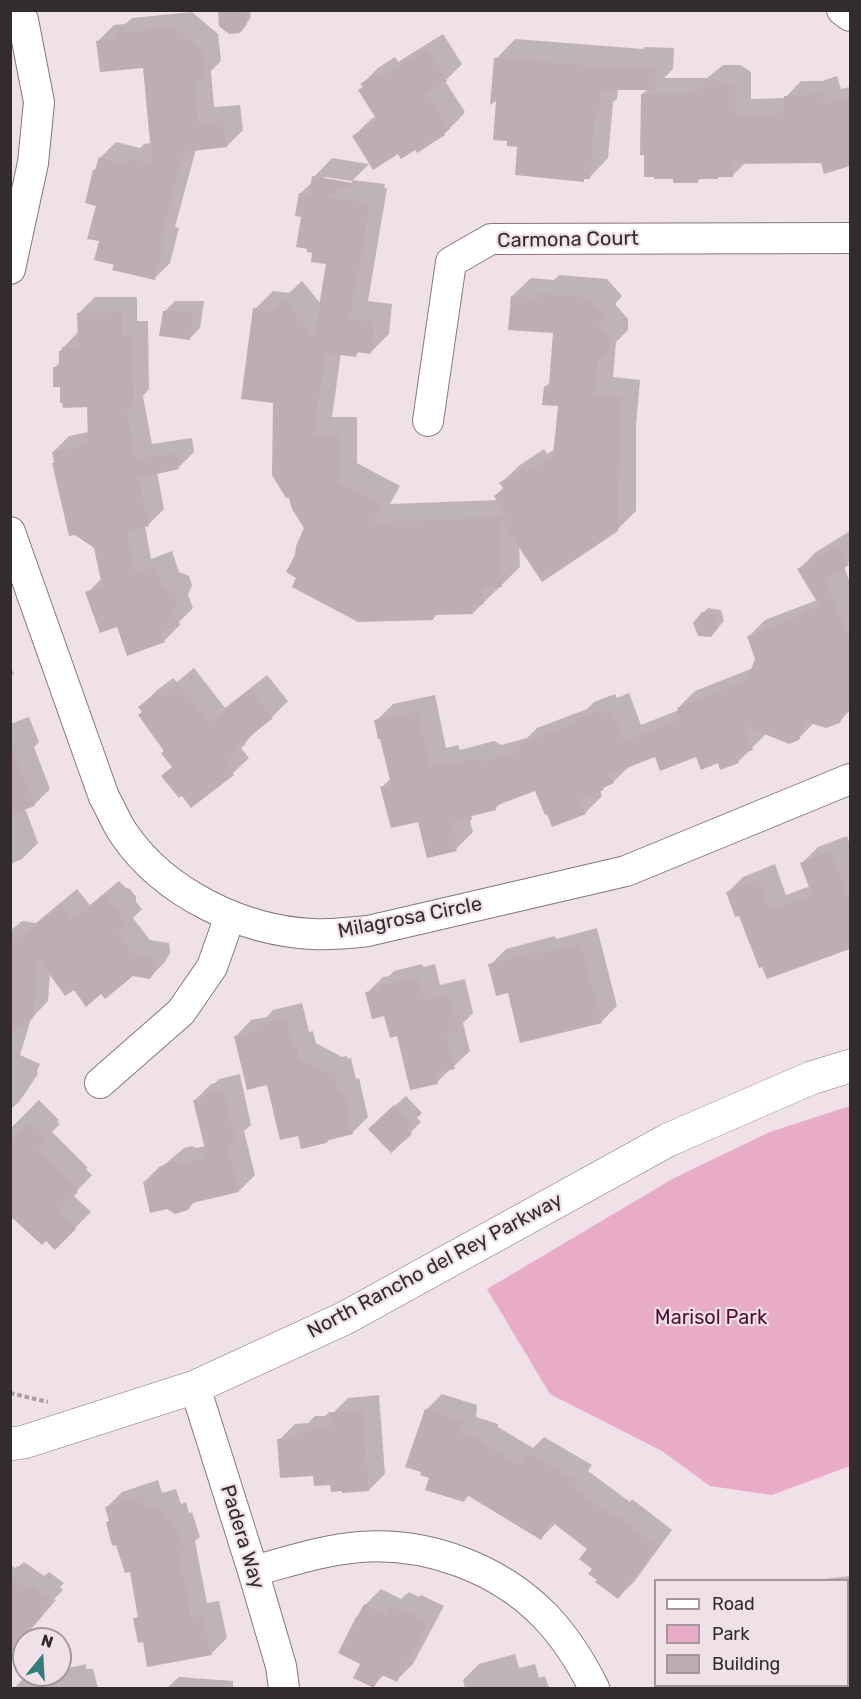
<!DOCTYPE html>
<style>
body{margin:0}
#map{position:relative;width:861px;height:1699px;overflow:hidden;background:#f0e0e7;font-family:Rubik,sans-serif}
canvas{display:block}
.frame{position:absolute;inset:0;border:12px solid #322c2f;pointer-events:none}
.legend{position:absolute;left:654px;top:1579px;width:195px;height:108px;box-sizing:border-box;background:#f0e0e7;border:2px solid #a4989d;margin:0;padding:8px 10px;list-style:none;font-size:18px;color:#322c2f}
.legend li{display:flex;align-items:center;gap:12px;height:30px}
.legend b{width:30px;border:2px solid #a4989d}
.north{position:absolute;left:12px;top:1627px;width:60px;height:60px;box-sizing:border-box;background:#f0e0e7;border:2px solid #a4989d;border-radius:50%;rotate:18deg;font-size:16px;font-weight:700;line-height:24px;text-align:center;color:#322c2f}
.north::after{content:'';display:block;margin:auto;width:21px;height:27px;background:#347d7d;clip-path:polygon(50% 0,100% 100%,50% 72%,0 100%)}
</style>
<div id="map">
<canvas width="861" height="1699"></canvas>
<div class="frame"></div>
<ul class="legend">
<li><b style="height:8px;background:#fff"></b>Road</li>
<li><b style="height:16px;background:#e9acc7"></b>Park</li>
<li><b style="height:16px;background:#beaeb4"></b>Building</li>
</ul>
<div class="north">N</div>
</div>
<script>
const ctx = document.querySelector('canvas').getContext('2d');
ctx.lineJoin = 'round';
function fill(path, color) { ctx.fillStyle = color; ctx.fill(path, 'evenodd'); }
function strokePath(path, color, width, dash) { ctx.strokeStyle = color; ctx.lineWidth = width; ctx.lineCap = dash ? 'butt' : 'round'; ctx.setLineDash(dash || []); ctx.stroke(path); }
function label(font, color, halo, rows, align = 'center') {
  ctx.font = font + ' Rubik,sans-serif'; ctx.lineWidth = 4.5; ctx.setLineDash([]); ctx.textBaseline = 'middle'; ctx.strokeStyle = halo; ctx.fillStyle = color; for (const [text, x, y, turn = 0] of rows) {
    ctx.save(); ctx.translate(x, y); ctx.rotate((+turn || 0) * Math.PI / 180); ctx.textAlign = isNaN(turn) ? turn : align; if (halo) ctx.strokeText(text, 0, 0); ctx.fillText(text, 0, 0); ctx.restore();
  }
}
fill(new Path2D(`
 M850,1106V1466L772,1495L710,1486L662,1451L550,1394L487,1289L674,1178L770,1132Z`), '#e9acc7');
fill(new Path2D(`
 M224,10H250L251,17L245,26Z
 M192,12L218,34L221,61L211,71L214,107L240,105L243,130L227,146L196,149L175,227L179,228L170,263L154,279L116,264L101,240L95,170L98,167L100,158L116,142L140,148L144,144L152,143L145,66L98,41L114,25L125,24L132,18Z
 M443,34L462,64L445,81L465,112L460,118L444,134L416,148L398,152L354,136L370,120L376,116L362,84L378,68L395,57L398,62Z
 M515,39L643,49L645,47L674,48L673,69L664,78H707L723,65H740L751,72V99L785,98L801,81H822L837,76L841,89L850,87V164L825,172L822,161L745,163L732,176L701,178L697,182L642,94L648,89H618L617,99L613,102L608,158L589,178L586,177L583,180L519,146L498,98L496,59Z
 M332,158L369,164L353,180L385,184L384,188H387L368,301L392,304L389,334L371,352L360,351L356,355L341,353L332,417H357V463L400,486L390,504L498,500L495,496L504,487L501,483L520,465L544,449L547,454L555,449L560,405L551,383L555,332L512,296L531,278L554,280L559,275L607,279L622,296L615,304L628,319V330L616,342L613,377L640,380L636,425V511L617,530L519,545L520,567L473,613H438L433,619L298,577L297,555L306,528L290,496L275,402L255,309L273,291L289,293L302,281L321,304L328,263L314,251L303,216L300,194L313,181L314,177ZM325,177L352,181V184L322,179Z
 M95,297H137V321H148L149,389L143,396L152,444L192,438L194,452L178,468L157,472L164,509L148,525L145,526L151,559L172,551L179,572L189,576L192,585L188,595L193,608L179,622L180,625L164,641L118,625L87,593L102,578L95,547L75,533L53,452L69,436L89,432L88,406L61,385L54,368L61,361L60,351L79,331V313Z
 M175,301H204L200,328L189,339L164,312Z
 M850,531V561L844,566L850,583V710L839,722L814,723L798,739L767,733L738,762H718L697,755H656L631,765L613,782L600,790L602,796L585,813L536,789L503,801L496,808L471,814L472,819L470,821L473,832L456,849L382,787L391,778L376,721L393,704L435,695L446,748L458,745L460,750L494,741L501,745L527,738L537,728L587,709L594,702L615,694L617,698L629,693L641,725L679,710L678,708L695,691L753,668L757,659L748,637L765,620L817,600L799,569L816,552Z
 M708,608L721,610L724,621L716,630L703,613Z
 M10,665L14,674L10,677Z
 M194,668L225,708L267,675L288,701L272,717L253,732L254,733L245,743L246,744L241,748L249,758L233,773L192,806L166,750L140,707L156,691L173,678L177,682Z
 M29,717L39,742L34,747L50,789L34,805L25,808L38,843L22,859L10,864V724Z
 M847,836L850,845V947L768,978L740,914L727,893L743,877L775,864L786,895L810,886L802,863L818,847Z
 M119,881L126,888L130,889L136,897V902L142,909L133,918L150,940L169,943L170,953L165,962L150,977L132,975L102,992L74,987L50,973L48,1001L31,1019L20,1055L40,1064L37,1071L38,1074L19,1102L10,1110V931L22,921L36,923L77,889L90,905Z
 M597,928L617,1006L601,1022L509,992L490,965L506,949L555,936L556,939Z
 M422,964L423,967L435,964L440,985L465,979L473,1013L463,1023L470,1051L437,1082L367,993L383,977L389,976L394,971Z
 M302,1003L309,1032L313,1031L316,1043L342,1057L347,1056L348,1059L351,1058L356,1079L359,1078L368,1117L352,1133L299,1134L268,1084L236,1036L251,1020L267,1017L273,1010Z
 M240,1074L251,1125L244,1131L255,1175L239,1191L195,1201L188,1209L144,1182L160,1166L164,1165L184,1148L192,1146L196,1148L206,1146L195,1100L211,1084L215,1083L219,1079Z
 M406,1096L422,1113L417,1118L421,1122L410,1133L381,1118Z
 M39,1100L59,1120L57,1121L60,1124L52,1132L88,1168L86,1169L92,1175L73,1195L91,1212L55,1248L46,1239L10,1214V1129Z
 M442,1394L477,1405L476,1417L498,1424V1427L533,1448L544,1437L592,1465L588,1471L630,1502L632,1499L672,1530L634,1582L618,1597L599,1580L589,1549L556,1523L541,1538L469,1495L464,1501L431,1477L426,1410Z
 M379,1395L385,1474L369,1490L332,1484L315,1474L279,1440L295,1424L308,1423L315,1416H325L329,1412H334L348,1398Z
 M158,1480L162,1493L176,1489L181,1504L186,1502L189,1513L192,1512L200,1537L195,1541L207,1603L219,1601L227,1638L211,1654L144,1641L135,1619L139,1615L131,1570L107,1522L110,1520L106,1508L122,1492Z
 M24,1562L44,1576L49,1572L64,1583L60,1587L63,1590L54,1599L56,1600L10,1654V1564L15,1568L17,1566L18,1567Z
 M850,1576V1636H848V1580H816Z
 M381,1589L401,1599L409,1592L419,1597L421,1595L444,1606L413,1664L397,1680L385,1674L373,1686L362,1663L365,1605Z
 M515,1654L519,1668L535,1664L539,1678L545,1676L549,1688H465L463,1680L479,1664Z
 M86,1664V1669H93L98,1688H14L24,1678L38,1675H60V1670Z
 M179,1677L233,1681V1688H167Z`), '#0003');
fill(new Path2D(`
 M218,10H245L247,24L240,33L229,34L219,26Z
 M175,27L202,51L206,79L195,80L199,123L224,120L227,147L184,152L160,243L164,244L155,280L112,270L114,265L94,260L99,241L87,239L96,206L85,203L93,170H95L99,157L125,164L126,159L131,160V158L152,163L143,68L100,72L96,41L115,39L114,33Z
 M427,49L447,81L427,94L450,129L444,133L445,135L417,153L415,150L401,159L398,154L373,170L352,136L377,120L358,90L363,87L360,84L379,72L382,76Z
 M494,58L624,68V66H655V90H601L598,120L595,119L590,179H584V182L515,175L517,147L507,146V141L493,140L496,101L490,105Z
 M705,80L724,81L736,88L735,114L784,113V96H805L821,91L825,104L850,97V166L824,174L821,163L733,164V177H718V179H697L698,183H673V179H654V177H644V155H640L641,94H690L705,86Z
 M312,176L353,183L329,197L368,202L367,206H370L350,319L375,322L371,354L357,352L356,357L326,353L314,435H340L339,482L382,505L373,522L507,517L494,496L504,489L499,483L525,467L528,471L553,455L558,406L542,405L544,387L549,384L553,333L508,330L511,296L539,298V293L588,297L605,316L597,323L611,338L610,350L599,360L595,395L622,398L619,444L618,531L542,582L500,519L502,587L483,588L484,604L473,605V614L433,615V620L358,622L292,587L296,578L286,572L295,555L296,546L304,528L292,509L289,498H286L272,475L273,403L241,399L253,308L271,311L283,298L314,337L326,264L311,262L312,253L307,252V249L296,247L301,217L295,216L299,193L309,195Z
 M163,311H194L190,340L159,336Z
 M122,312V336H133L134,406L126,407L136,459L176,453L179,469L139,478L149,526L128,531L135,574L156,566L164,588L173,591L177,602L173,612L178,626L161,632L165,642L127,656L117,627L100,633L85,592L102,586L94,548L75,535L69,536L52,463H54L52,452L88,444L87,407L63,408L62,403H60V387H53V367H59V351H62V347H78L77,313Z
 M837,545L849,565L825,579L850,640V710L844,713L840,723L826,728L806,722L799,740L789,744L743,725L753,750L736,756L739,763L720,770L718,763L701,770L696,757L660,771L655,757L611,774L614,783L603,788L604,790L580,799L586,814L552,827L547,814L545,815L535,791L495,806L496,810L452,821L456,838H454L457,851L427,858L418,822L391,828L380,787L391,784L380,739H378L374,720L418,711L429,764L442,761L443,766L476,758L483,761L521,751L518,744L576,723L575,719L598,710L600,714L612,709L624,741L681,719L677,708L747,680L755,659L747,636L804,614L803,612L819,605L797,569Z
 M702,612L716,614L719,627L711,637L698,636L693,623Z
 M178,683L209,723L250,689L273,718L237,747L239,750L229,758L231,761L226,765L234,775L191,808L182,796L179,798L161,776L172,767L161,753L164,751L138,715L142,712L138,707L157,692L161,697Z
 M12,747L35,806L10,815V748Z
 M831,851L850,901V949L767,979L762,967L759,968L739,916L735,917L726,892L759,879L770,910L812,895L800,863Z
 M103,895L110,904L115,905L121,913V918L127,925L117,933L135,955L154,958L156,970L150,979L133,976L105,999L101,994L86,1007L74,990L65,996L38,958L33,1018L10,1032V937L19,938L61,904L73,919Z
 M581,943L602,1023L520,1043L508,993L496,996L488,964L539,951L540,954Z
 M406,979L407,982L419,979L424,1000L449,994L458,1030L446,1033L455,1069L435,1073L438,1084L410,1090L397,1036L390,1038L384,1016L372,1019L365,992L378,990L377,986Z
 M286,1018L293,1047L297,1046L300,1059L325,1072L332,1071V1074H335L340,1094L344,1093L353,1134L329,1140L326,1143L301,1149L298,1136L280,1140L267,1085L247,1090L234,1036L256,1030L255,1026Z
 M224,1090L236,1142L228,1144L239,1192L192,1203L188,1210L175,1214L167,1209L150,1213L143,1182L151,1180L157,1170L163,1168L166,1164L175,1161L179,1164L207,1157L193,1100L202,1098V1095Z
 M394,1105L412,1125L407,1129L412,1134L391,1153L368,1129Z
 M29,1122L44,1136L42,1138L45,1141L37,1149L73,1185H71L78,1192L58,1211L76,1229L55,1250L46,1241L42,1245L10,1216V1141Z
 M425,1409L462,1421L460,1433L483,1440V1443L519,1464L527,1452L577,1481L574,1487L613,1517L615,1514L658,1546L618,1599L595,1582L597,1580L588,1574L592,1569L579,1559L587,1549L552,1522L541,1540L467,1495L464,1502L425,1490L429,1478L420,1475L421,1472L405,1467Z
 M363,1411L369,1491L342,1493V1491L331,1492L330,1485L314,1486L313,1476L280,1478L277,1439L298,1438L297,1432L311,1431V1427L331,1426L330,1413Z
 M143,1495L147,1508L160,1504L165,1519L170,1517L173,1528L176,1527L185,1554L180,1556L191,1618L203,1616L212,1655L147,1667L143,1642L138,1643L133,1618H138L130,1572L125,1573L116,1545L113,1546L111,1542L106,1522L109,1521L105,1507Z
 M10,1578L28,1591L32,1586L49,1599L46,1604L48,1606L40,1616H41L10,1654Z
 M364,1604L387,1616L392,1607L403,1612L404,1610L429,1622L416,1648L414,1647L397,1682L380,1674L374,1688L353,1678L360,1664L338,1653L356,1617H357Z`), '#beaeb4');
const minor = new Path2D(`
 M842,10L850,16
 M10,269L33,163L39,102L23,20L17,10
 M428,421L451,262L491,239L850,238
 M10,532L104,797C111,809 116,823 124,834C164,893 243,931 313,934C331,935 350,933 368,931L626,871L850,779
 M100,1083L181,1012L212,967L230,916
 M195,1387L253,1571L281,1666L284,1688
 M253,1571C288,1562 323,1550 360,1547C427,1542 499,1568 546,1617C566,1638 581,1662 594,1688`);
const tertiary = new Path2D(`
 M10,1444L24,1442L195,1387L345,1318L668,1140L811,1078L850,1066`);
strokePath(minor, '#86777d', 32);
strokePath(tertiary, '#86777d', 34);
strokePath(new Path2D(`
 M10,1393L48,1402`), '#a99da2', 4, [4.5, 3]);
strokePath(minor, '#fff', 30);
strokePath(tertiary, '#fff', 33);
label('20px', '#322c2f', '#f0e0e7', [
 ["Carmona Court",568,240,-1],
 ["Milagrosa Circle",410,918,-11],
 ["North Rancho del Rey Parkway",435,1266,-28],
 ["Padera Way",242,1537,73]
]);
label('20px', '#540d35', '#f0e0e7', [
 ["Marisol Park",711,1318]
]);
</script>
